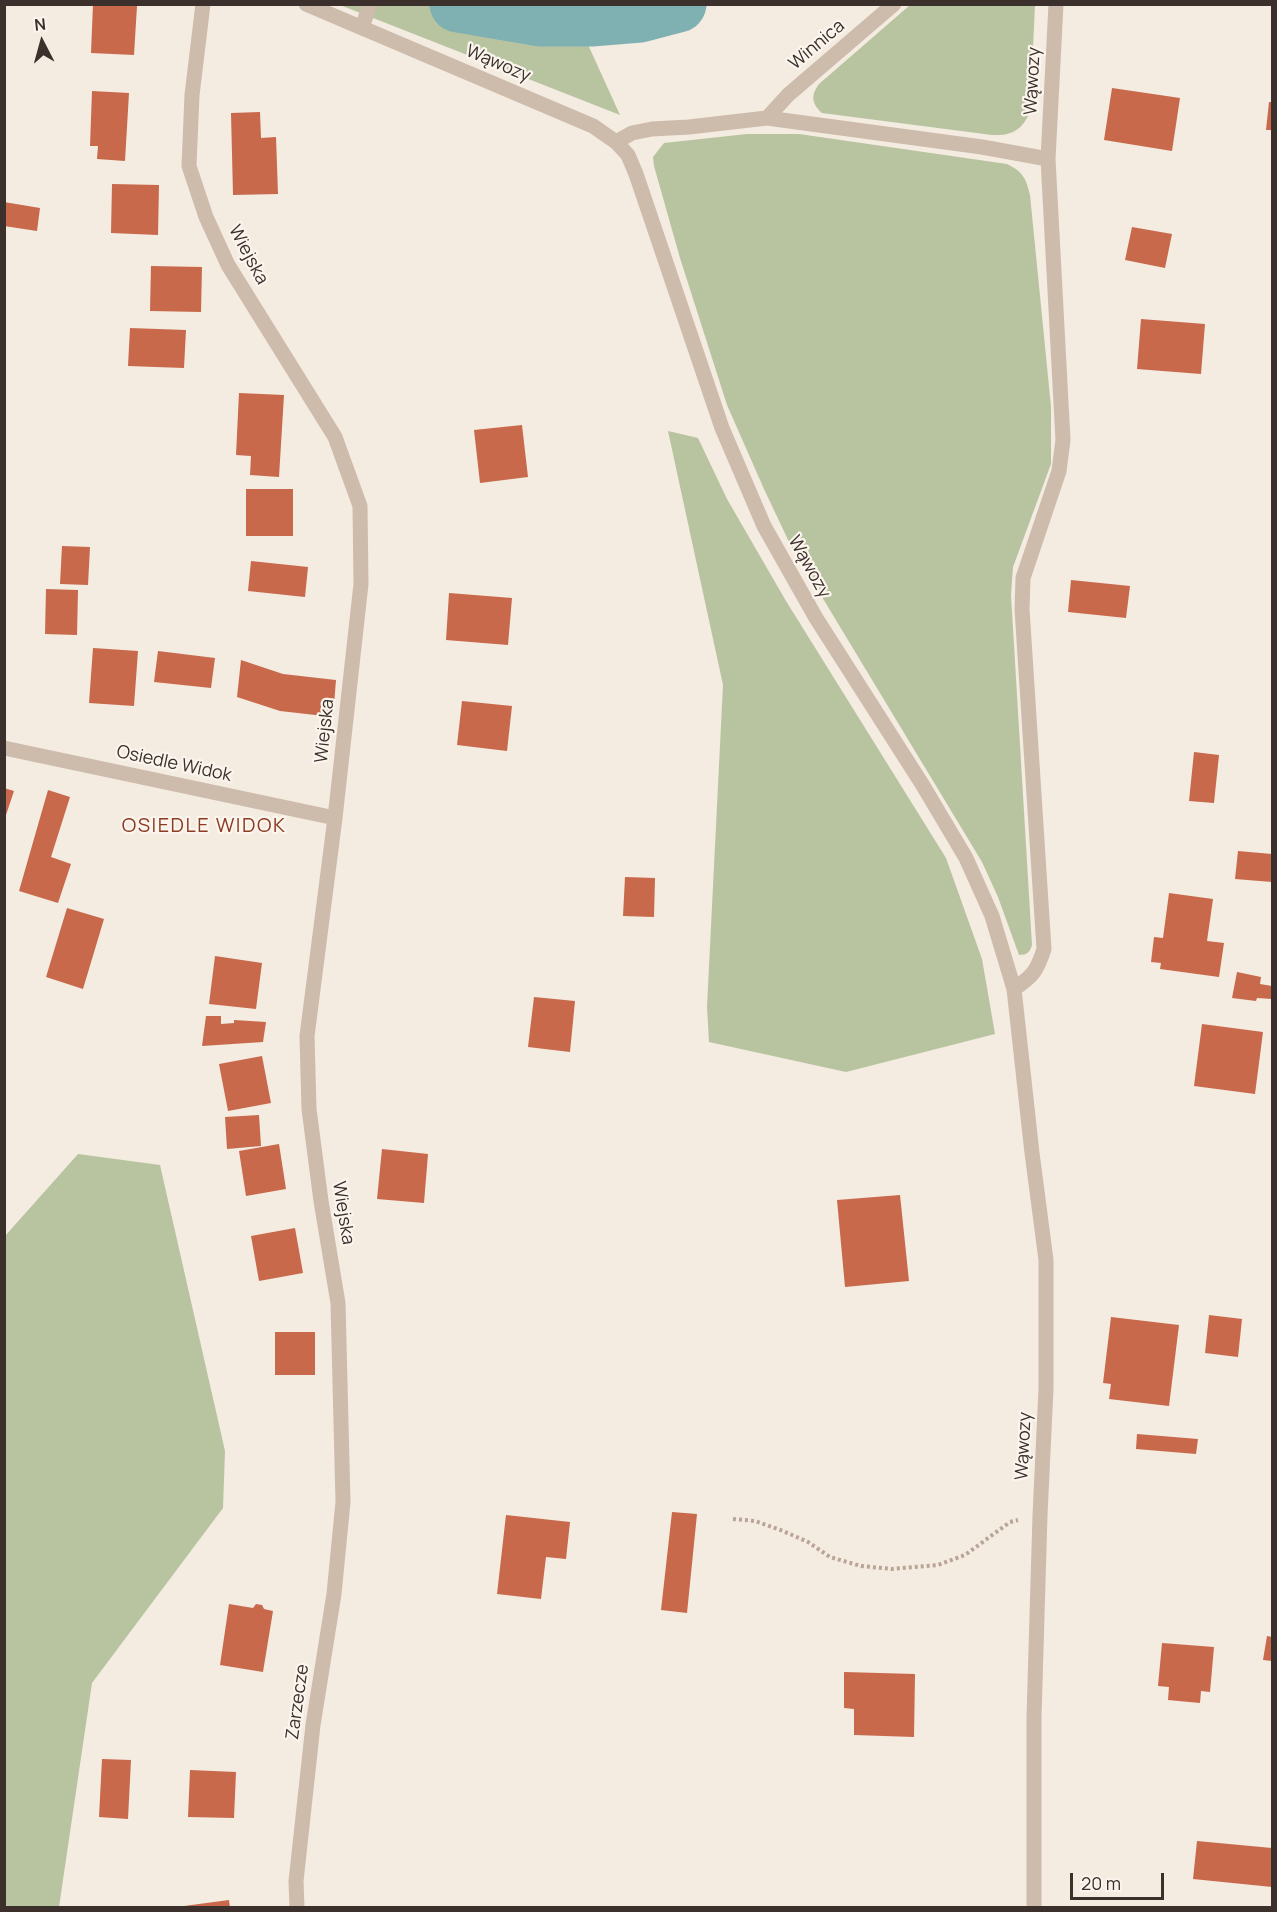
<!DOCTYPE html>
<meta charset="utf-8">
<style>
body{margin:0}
#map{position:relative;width:1277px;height:1912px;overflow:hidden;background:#f4ebe1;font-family:Manrope,sans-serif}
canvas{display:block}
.frame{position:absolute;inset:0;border:6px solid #3b302b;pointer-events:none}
.north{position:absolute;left:12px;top:12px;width:60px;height:60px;-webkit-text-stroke:4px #fbf5ee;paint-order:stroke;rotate:354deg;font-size:16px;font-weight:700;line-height:24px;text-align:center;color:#3b302b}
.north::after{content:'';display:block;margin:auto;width:21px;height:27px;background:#3b302b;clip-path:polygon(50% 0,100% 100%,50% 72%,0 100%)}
.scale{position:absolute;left:1070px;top:1873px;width:94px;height:27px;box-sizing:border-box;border:3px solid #3b302b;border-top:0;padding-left:8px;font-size:18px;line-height:21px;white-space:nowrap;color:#3b302b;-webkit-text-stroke:4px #fbf5ee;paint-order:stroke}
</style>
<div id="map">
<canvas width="1277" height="1912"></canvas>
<div class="frame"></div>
<div class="north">N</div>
<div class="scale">20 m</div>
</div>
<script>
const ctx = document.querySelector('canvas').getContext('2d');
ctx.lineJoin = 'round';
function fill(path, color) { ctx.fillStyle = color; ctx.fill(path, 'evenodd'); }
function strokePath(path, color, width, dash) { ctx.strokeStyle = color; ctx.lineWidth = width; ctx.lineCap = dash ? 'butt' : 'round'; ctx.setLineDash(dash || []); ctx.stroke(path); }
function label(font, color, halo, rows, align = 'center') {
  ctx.font = font + ' Manrope,sans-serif'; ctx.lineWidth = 4.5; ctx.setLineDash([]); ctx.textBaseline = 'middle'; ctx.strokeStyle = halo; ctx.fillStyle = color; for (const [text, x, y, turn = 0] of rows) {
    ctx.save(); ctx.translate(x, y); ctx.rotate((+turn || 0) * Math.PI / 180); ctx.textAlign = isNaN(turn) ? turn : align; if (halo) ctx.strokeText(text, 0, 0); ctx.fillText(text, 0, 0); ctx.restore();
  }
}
fill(new Path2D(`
 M340,5H570L620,115Z
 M910,5H1035L1030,112C1022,130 1012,136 992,135L822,113C811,103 811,95 819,84Z
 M747,134H799L1007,164C1023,172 1026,178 1030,195L1051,407V464L1013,567L1011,595L1032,945C1030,952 1027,955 1019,955L998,897L982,862L790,544L764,489L727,405L680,258L654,166L653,157L664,143Z
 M668,431L698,438L727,499L786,601L946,858L982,959L995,1034L846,1072L709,1042L707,1007L723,685Z
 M78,1154L160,1165L225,1451L223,1508L92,1683L59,1907H5V1236Z`), '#b8c4a0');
strokePath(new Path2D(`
 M458,4L540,18H591L640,14L678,4`), '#7fb0b2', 57);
fill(new Path2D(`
 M93,4L137,6L134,55L91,53Z
 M1112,88L1180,98L1172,151L1104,140Z
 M92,91L129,93L125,161L97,159L98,146H90Z
 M1269,102H1272V130H1266Z
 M260,112L261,138L276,137L278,194L233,195L231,113Z
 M112,184L159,185L158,235L111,233Z
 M4,202L40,208L37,231L4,226Z
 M1132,227L1172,234L1165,268L1125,260Z
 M151,266L202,267L201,312L150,311Z
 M1141,319L1205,324L1201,374L1137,369Z
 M130,328L186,330L184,368L128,366Z
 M239,393L284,395L279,477L250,475L251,456L236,455Z
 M522,425L528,477L480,483L474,430Z
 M246,489H293V536H246Z
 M62,546L90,547L88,585L60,584Z
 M251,561L308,567L305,597L248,591Z
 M1071,580L1130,586L1126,618L1068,612Z
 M46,589L78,590L77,635L45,634Z
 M449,593L512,598L508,645L446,640Z
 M93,648L138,651L134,706L89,703Z
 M158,651L215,658L211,688L154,682Z
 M241,660L283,674L336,680L333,717L280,711L237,697Z
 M462,701L512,706L507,751L457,745Z
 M1194,752L1219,755L1214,803L1189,801Z
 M4,788L14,791L5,818H4Z
 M48,790L70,797L51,857L71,864L58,903L19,891Z
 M1238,851L1272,854V882L1235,879Z
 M625,877L655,878L654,917L623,916Z
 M1169,893L1213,899L1207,941L1224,943L1219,977L1160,969L1161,963L1151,962L1154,937L1163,938Z
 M67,908L104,919L83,989L46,977Z
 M215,956L262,963L256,1009L209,1004Z
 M1237,972L1261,977L1260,984L1272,986V999L1257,998L1256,1001L1232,998Z
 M534,997L575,1001L570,1052L528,1047Z
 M206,1016H221V1024L234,1023V1020L266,1022L263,1042L202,1046Z
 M1202,1024L1263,1032L1255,1094L1194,1086Z
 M262,1056L271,1103L228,1111L219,1064Z
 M259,1115L261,1146L227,1149L225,1117Z
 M279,1144L286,1189L246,1196L239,1151Z
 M382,1149L428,1154L424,1203L377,1199Z
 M900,1195L909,1281L845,1287L837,1200Z
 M295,1228L303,1273L259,1281L251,1236Z
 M1209,1315L1242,1319L1238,1357L1205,1353Z
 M1111,1317L1179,1325L1169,1406L1109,1399L1111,1384L1103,1383Z
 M275,1332H315V1375H275Z
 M1137,1434L1198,1439L1196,1454L1136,1449Z
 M672,1512L697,1514L687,1613L661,1610Z
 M506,1515L570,1522L566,1559L546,1557L541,1599L497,1594Z
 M229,1604L253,1608L256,1604L262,1605L264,1609L273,1611L263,1672L220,1665Z
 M1267,1636L1272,1637V1661L1263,1660Z
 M1162,1643L1214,1647L1210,1692L1201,1691L1200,1703L1168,1700L1169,1687L1158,1686Z
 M844,1672L915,1674L914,1737L854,1735V1709L844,1708Z
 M102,1759L131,1760L128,1819L99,1817Z
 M190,1770L236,1772L234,1818L188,1817Z
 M1197,1841L1272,1848V1887L1193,1879Z
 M229,1900L230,1908H184V1906Z`), '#c8694b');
strokePath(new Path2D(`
 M733,1519L755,1521L783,1531L808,1542L830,1557L861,1566L892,1569L938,1565L965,1555L1010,1522L1018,1520`), '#b9a596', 4, [3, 3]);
strokePath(new Path2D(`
 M203,4L192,95L189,166L206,217L228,265L335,437L360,506L361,584L335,818L307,1036L309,1109L321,1201L338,1303L343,1502L334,1594L313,1725L296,1881L297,1908
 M306,4L593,126L616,142L628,155L636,174L722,428L764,526L816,618L922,784L966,858L992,916L1014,989L1032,1153L1046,1260V1389L1040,1515L1034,1717V1908
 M362,28L370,4
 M767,118L788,95L894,4
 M616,142L632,133L652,129L689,127L767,118L982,147L1048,159
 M4,748L335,818
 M1014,989C1033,976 1037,971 1044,949L1022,609L1023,578L1059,471L1063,440L1048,159L1056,4`), '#cdbbac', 15);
label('18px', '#3b302b', '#fbf5ee', [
 ["Winnica",817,45,-40],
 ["Wąwozy",498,64,23],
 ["Wąwozy",1033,81,-87],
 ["Wiejska",248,255,62],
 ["Wąwozy",809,567,61],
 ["Wiejska",325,731,-84],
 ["Osiedle Widok",174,764,12],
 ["Wiejska",343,1213,81],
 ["Wąwozy",1024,1446,-87],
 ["Zarzecze",298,1702,-82]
]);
ctx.letterSpacing = '1.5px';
label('20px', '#8c3b22', '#fbf5ee', [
 ["OSIEDLE WIDOK",204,826]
]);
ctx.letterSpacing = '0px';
</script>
